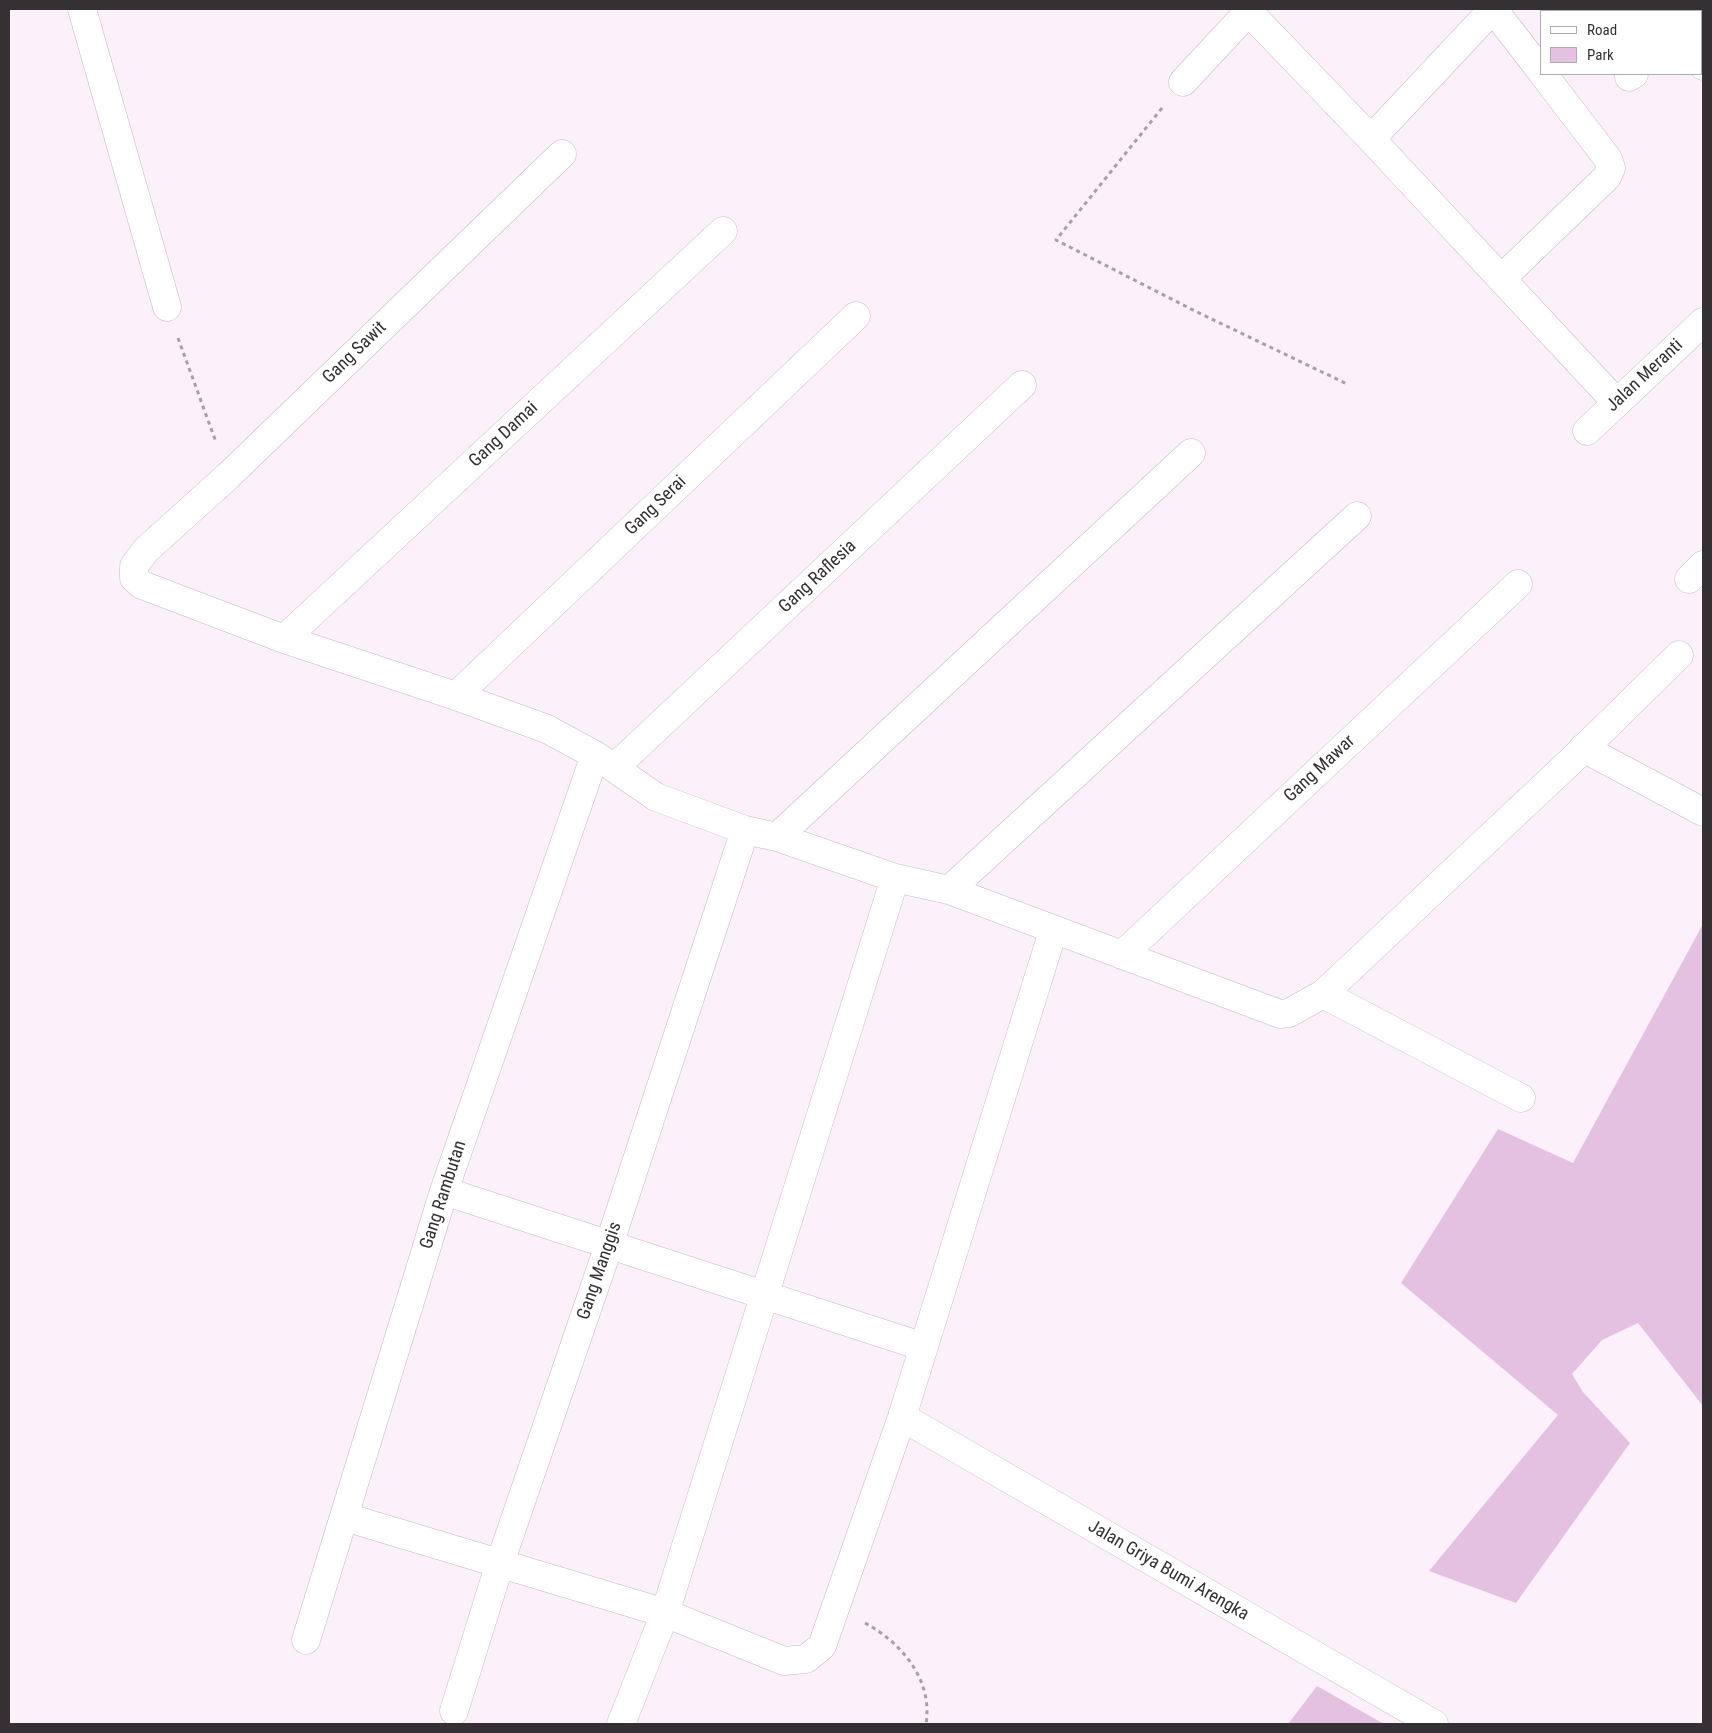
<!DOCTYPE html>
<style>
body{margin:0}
#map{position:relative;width:1712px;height:1733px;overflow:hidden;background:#fcf0fb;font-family:"Roboto Condensed",sans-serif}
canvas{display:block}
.frame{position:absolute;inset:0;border:10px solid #343034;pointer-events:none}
.legend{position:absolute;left:1540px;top:10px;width:162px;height:65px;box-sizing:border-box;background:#fff;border:1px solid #aeacae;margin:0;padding:6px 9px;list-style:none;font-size:15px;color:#343034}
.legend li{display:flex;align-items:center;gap:10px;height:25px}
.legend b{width:25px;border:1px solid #aeacae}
</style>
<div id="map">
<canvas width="1712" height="1733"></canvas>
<div class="frame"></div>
<ul class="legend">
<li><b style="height:6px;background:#fff"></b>Road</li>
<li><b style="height:14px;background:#e5c1e1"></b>Park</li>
</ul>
</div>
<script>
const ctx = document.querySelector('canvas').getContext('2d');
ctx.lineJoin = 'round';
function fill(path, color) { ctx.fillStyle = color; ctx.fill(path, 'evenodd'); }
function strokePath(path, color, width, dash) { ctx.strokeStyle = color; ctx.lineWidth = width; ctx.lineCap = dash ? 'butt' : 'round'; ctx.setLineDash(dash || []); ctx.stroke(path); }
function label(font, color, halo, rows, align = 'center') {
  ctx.font = font + ' "Roboto Condensed",sans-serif'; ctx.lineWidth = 5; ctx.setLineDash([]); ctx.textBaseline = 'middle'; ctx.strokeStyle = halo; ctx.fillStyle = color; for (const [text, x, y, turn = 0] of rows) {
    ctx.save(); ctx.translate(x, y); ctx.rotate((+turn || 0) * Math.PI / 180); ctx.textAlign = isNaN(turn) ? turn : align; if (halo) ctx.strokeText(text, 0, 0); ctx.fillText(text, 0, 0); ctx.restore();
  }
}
fill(new Path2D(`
 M1703,924V1406L1638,1323L1602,1340L1572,1374L1583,1392L1630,1443L1516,1603L1429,1571L1558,1415L1401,1283L1498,1129L1573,1163Z
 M1317,1686L1384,1724H1288Z`), '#e5c1e1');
const minor = new Path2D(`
 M82,9L167,307
 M1246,9L1371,139L1617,403
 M1493,9L1541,71
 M1701,13L1703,10
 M1701,62L1703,66
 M1629,77L1634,74
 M1183,82L1251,9
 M1371,139L1493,9
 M562,154L228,476L146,550L134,566V578L142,585L284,639L456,696L547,729L595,755L656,797L745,830L777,837L895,878L949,890L1280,1014L1289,1013L1323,994L1571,761L1679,655
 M1502,278L1607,177L1611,168L1608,159L1543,74
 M1587,431L1703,322
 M1689,579L1703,565
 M284,639L723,231
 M456,696L856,316
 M1583,748L1703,812
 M614,768L1022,385
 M777,837L1191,453
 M949,890L1357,516
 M1122,955L1518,584
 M1323,994L1521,1098
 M444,1191L924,1347
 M902,1417L1434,1724
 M345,1517L665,1613L784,1661L806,1659L822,1646L902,1417L1053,931
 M306,1640L444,1191L595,755
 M454,1711L500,1563L609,1245L745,830
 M621,1724L665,1613L895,878`);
strokePath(minor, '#c5b9c4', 29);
strokePath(new Path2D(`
 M1162,108L1056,240L1195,311L1347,384
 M178,338L216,442
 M865,1623C902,1643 933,1680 926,1724`), '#a89fa7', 3, [4, 4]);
strokePath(minor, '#fff', 28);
label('18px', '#343034', '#fff', [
 ["Gang Sawit",355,353,-44],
 ["Jalan Meranti",1645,376,-43],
 ["Gang Damai",504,435,-43],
 ["Gang Serai",656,506,-44],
 ["Gang Raflesia",818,577,-43],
 ["Gang Mawar",1320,769,-43],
 ["Gang Rambutan",444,1195,-72],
 ["Gang Manggis",600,1271,-71],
 ["Jalan Griya Bumi Arengka",1168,1571,30]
]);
</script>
